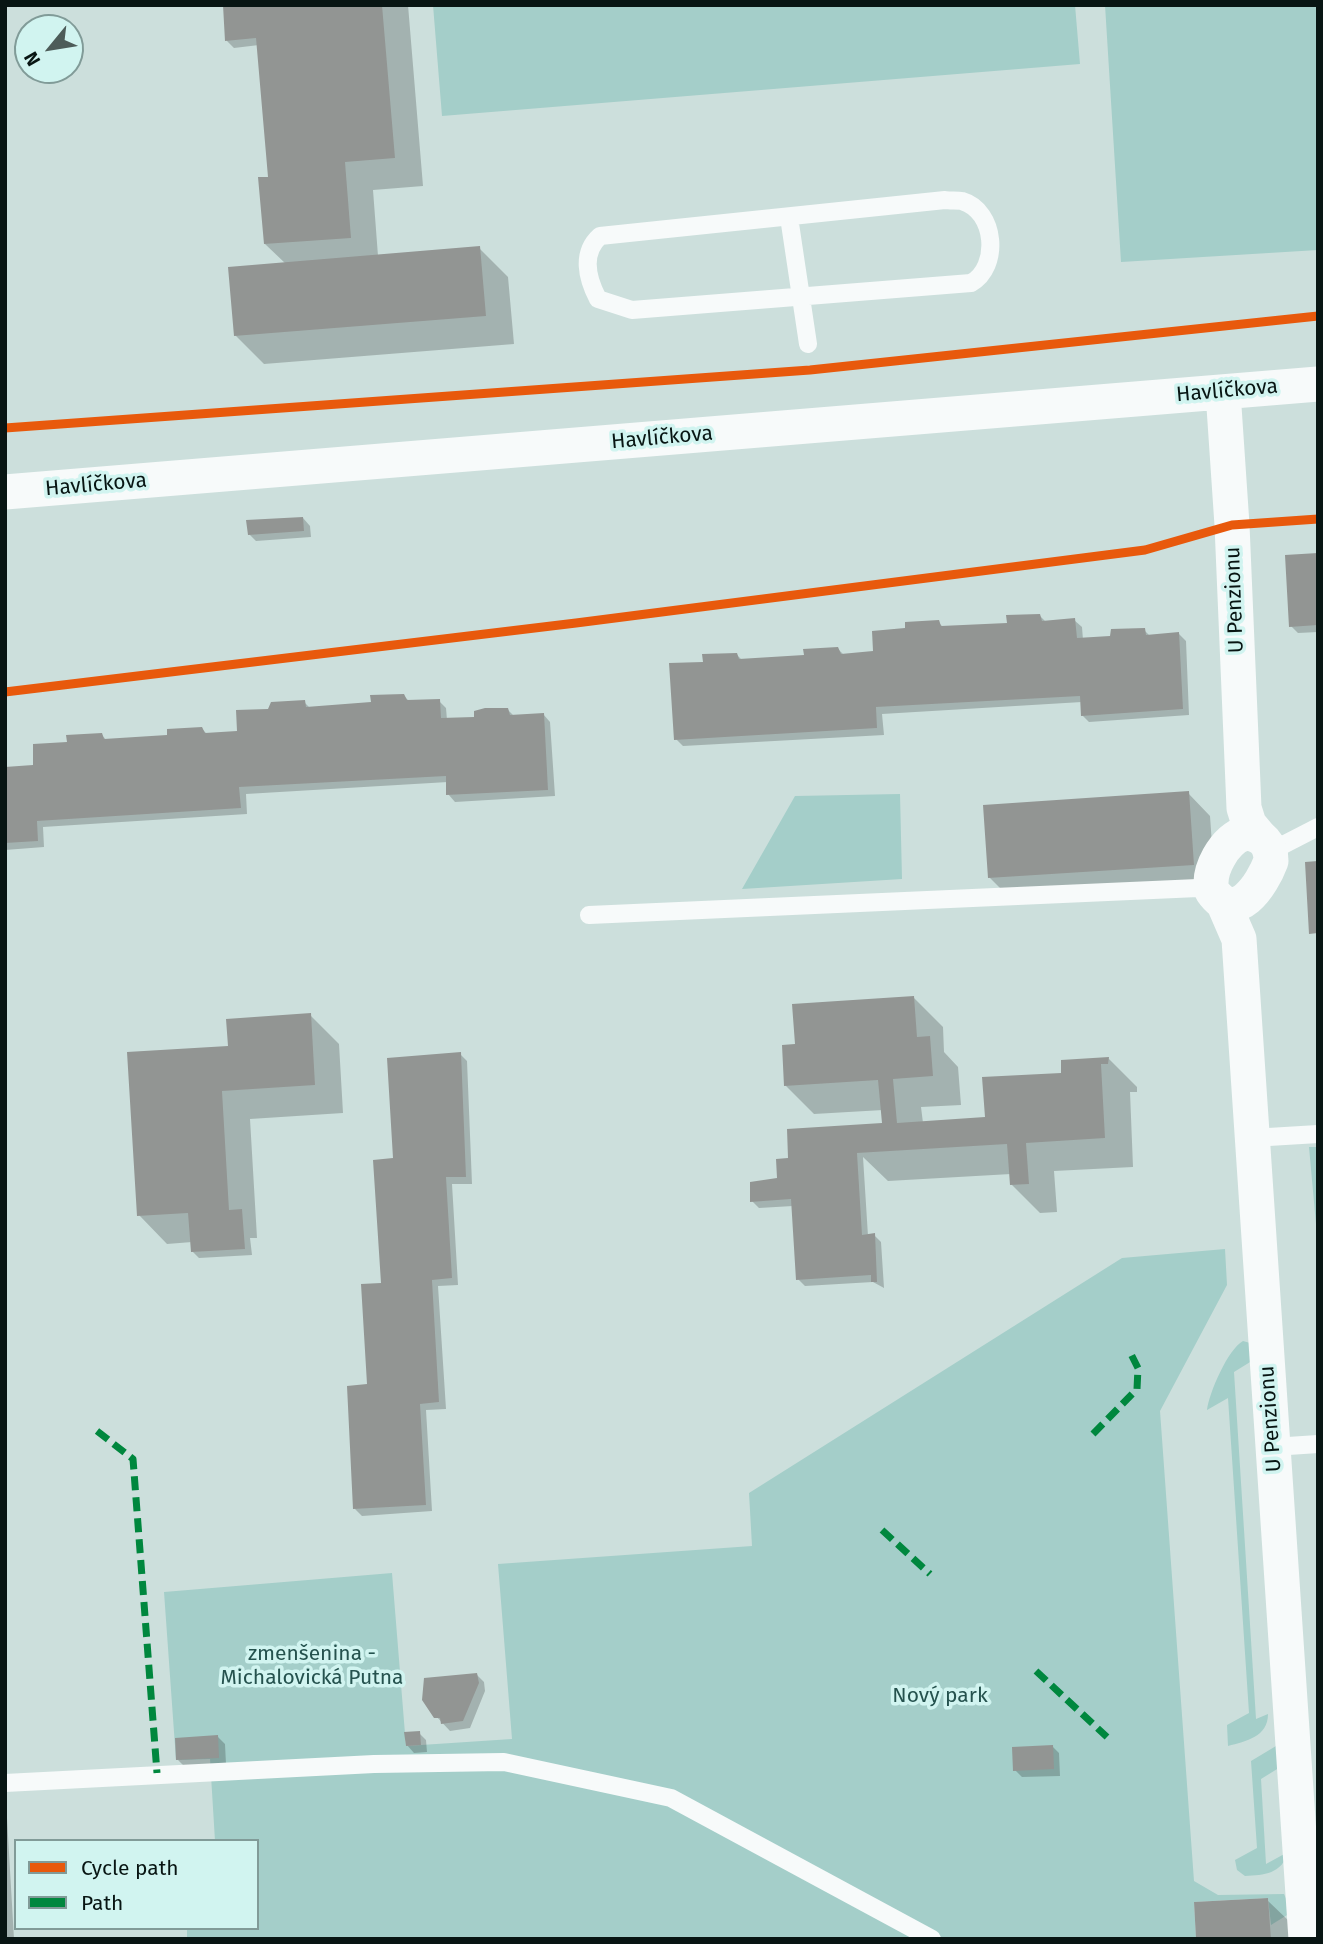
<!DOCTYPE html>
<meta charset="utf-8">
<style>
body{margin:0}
#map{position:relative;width:1323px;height:1944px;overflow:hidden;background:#ccdfdc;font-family:"Fira Sans",sans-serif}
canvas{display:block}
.frame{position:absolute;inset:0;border:7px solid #081513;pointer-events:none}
.legend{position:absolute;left:14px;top:1839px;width:245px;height:91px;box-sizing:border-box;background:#d1f4f0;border:2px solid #819b98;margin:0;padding:9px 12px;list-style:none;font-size:21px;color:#081513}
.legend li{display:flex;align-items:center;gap:14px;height:35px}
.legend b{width:35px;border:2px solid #819b98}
.north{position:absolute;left:14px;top:14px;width:70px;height:70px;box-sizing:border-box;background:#d1f4f0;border:2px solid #819b98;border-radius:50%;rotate:240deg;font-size:19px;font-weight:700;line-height:28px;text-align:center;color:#081513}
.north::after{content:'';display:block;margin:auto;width:24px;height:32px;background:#4d5c59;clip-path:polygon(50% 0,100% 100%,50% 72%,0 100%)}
</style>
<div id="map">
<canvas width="1323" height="1944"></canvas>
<div class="frame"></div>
<ul class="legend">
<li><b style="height:9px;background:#e8590c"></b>Cycle path</li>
<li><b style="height:9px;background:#00873e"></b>Path</li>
</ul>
<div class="north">N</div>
</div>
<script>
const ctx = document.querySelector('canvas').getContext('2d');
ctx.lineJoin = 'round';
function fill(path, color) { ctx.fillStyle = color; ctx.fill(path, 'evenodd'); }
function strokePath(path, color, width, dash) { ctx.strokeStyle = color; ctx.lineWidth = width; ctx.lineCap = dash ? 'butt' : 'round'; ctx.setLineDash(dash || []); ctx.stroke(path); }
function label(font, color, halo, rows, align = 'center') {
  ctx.font = font + ' "Fira Sans",sans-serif'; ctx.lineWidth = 7; ctx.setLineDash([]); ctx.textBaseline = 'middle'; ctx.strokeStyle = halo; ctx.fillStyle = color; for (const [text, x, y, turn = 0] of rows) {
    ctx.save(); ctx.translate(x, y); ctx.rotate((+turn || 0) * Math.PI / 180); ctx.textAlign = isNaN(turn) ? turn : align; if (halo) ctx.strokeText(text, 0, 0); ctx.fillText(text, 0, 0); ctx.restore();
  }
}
fill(new Path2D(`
 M433,5H1075L1080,64L442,116Z
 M1105,5H1318V250L1121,262Z
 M900,794L902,879L742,889L795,796Z
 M1309,1147H1318V1246Z
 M1225,1249L1227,1285L1160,1411L1194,1881L1218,1895L1284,1894L1292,1912L1271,1925L1268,1898L1194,1902L1196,1939H187V1928H257V1841H215L210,1759L176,1760L164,1592L392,1573L406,1746L512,1739L498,1564L752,1546L749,1493L1122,1258Z
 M1243,1341L1250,1343L1255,1359L1234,1372L1256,1719L1268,1714C1268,1737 1246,1741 1228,1746L1227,1725L1249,1713L1228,1398L1207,1410C1209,1393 1228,1349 1243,1341Z
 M1281,1743L1282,1766L1261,1779L1266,1864L1288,1852C1282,1874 1264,1875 1245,1876L1237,1870L1235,1860L1257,1848L1251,1761Z`), '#a4cec9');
fill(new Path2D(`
 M225,5H408L423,186L373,190L378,256L479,248L508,277L514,344L264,364L235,335L286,264L265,244L270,178L259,45L234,48L227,41Z
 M303,518L310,526L311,537L256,541L249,534Z
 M1318,555V632L1298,633L1291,626Z
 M1039,615L1046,622L1074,620L1082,627L1083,640L1112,638L1144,630L1150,636L1179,634L1186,641L1189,715L1089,722L1082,715V702L882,714L884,735L683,746L676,739L704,664L737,655L743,661L806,656L838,649L844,655L875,653L907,630L938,622L944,628L1009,624Z
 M404,696L410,702L439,701L446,708L447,720L476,718L508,710L514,716L543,714L550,722L555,796L455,802L448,794V782L246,794L247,814L43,827L44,847L5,850V768L35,766L69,743L102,735L107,741L169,736L202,729L208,735L239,733L270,710L304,702L310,708L373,704Z
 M1188,793L1210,816L1215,887L1012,900L989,877Z
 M914,998L943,1027L944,1052L958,1067L961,1105L921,1107L923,1123L987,1118L1063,1075L1108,1058L1137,1087V1092H1130L1133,1167L1054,1171L1057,1212L1040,1213L1011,1184V1174L888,1181L863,1157L868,1236L874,1235L881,1242L884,1288L873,1282L805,1286L798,1279L793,1206L759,1208L752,1201L779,1179L790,1160L884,1125L883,1110L814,1114L785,1085L797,1046Z
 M310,1015L339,1044L343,1113L250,1119L257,1238H250L252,1255L199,1258L192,1251V1242L167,1244L139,1215L230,1048Z
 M460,1054L467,1061L472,1184H452L458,1285L438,1286L446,1409L426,1410L432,1511L362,1516L355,1509L395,1160Z
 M477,1675L484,1682L485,1691L470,1728L450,1731L436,1716Z
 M419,1733L426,1740L427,1752L414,1753L407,1745Z
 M218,1737L225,1744L226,1764L185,1767L178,1760Z
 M1052,1746L1059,1753L1060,1776L1022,1777L1015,1770Z
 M5,1817L7,1818L14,1939H5Z
 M1267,1900L1290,1922L1291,1939H1198Z`), '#0003');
fill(new Path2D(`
 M223,5H382L395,158L345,162L351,238L264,244L258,177H268L256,38L225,41Z
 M480,246L486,316L234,336L228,267Z
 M303,517L304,531L248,535L246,520Z
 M1318,553V625L1289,627L1285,555Z
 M1040,614L1042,621L1075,618L1077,638L1110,636L1111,629L1145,628L1146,635L1179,632L1183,709L1081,716L1080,696L876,707L877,728L674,740L669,663L703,662L702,654L737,653L739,659L804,655L803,649L838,647L841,654L873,651L872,631L905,628V622L939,620L941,626L1007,623L1006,615Z
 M404,694L407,700L440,699L441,718L474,717V711L485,708H508L510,715L544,713L548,790L446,795V776L239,787L241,808L37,821L38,841L5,843V767L33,765V744L67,742L66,735L102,733L104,739L167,735V729L202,727L205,733L237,731L236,710L268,709L271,702L305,700L306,707L371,702L370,695Z
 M1189,791L1194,865L988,878L983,805Z
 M1318,861V933L1309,934L1305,862Z
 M914,996L917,1037L930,1036L933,1076L893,1079L897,1123L985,1117L982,1077L1061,1073V1060L1109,1057L1108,1064H1101L1105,1138L1026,1143L1029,1184L1010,1185L1007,1144L857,1153L862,1235L875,1233L877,1282H871V1275L796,1280L791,1199L750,1202V1182L777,1178L776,1159L788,1158L787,1129L882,1123L878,1080L784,1086L782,1045L795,1044L792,1004Z
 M311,1013L315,1085L222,1091L229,1210L242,1209L245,1249L191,1252L188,1213L137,1216L127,1052L228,1046L226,1019Z
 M461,1052L466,1177H446L452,1278L432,1280L439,1402L420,1404L426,1505L353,1509L347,1386L367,1384L361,1284L381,1283L373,1160L393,1158L387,1058Z
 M477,1673L479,1683L463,1721L441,1724L440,1718H434L422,1700L424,1678Z
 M420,1731L421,1745L406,1746L404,1732Z
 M218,1735L219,1758L176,1760L175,1738Z
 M1053,1745L1054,1769L1013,1771L1012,1747Z
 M1268,1898L1271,1939H1196L1194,1902Z`), '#929593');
strokePath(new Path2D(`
 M945,200C950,201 957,200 962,201C996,211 1000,267 971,283L632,310L598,299C587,278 581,253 600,236Z
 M789,217L808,344
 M1265,841L1283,845L1318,827
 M589,915L1198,888L1214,895
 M1252,1138L1318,1134
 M1273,1447L1318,1444
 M5,1783L374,1764L504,1762L671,1798L932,1939`), '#f7fafa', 18);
strokePath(new Path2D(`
 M1223,392L1232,525L1244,808L1249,824L1259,836
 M5,492L1318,384
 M1245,833C1262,834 1271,844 1271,861C1262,885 1236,926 1212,891C1207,871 1224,840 1245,833Z
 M1223,902L1239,939L1306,1939`), '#f7fafa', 35);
strokePath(new Path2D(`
 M97,1431L133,1459L157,1773
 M1093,1434L1137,1389L1138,1368L1131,1354
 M882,1530L930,1574
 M1036,1671L1107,1737`), '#00873e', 7, [14, 7]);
strokePath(new Path2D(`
 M5,428L810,370L1318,316
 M5,692L576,623L1145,550L1232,525L1318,519`), '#e8590c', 9);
label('21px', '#081513', '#d1f4f0', [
 ["Havlíčkova",1227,391,-5],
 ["Havlíčkova",662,438,-5],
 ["Havlíčkova",96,485,-5],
 ["U Penzionu",1235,600,-92],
 ["U Penzionu",1271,1419,-94]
]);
label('21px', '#25524e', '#d1f4f0', [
 ["zmenšenina -",312,1654],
 ["Michalovická Putna",312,1678],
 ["Nový park",940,1696]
]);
</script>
